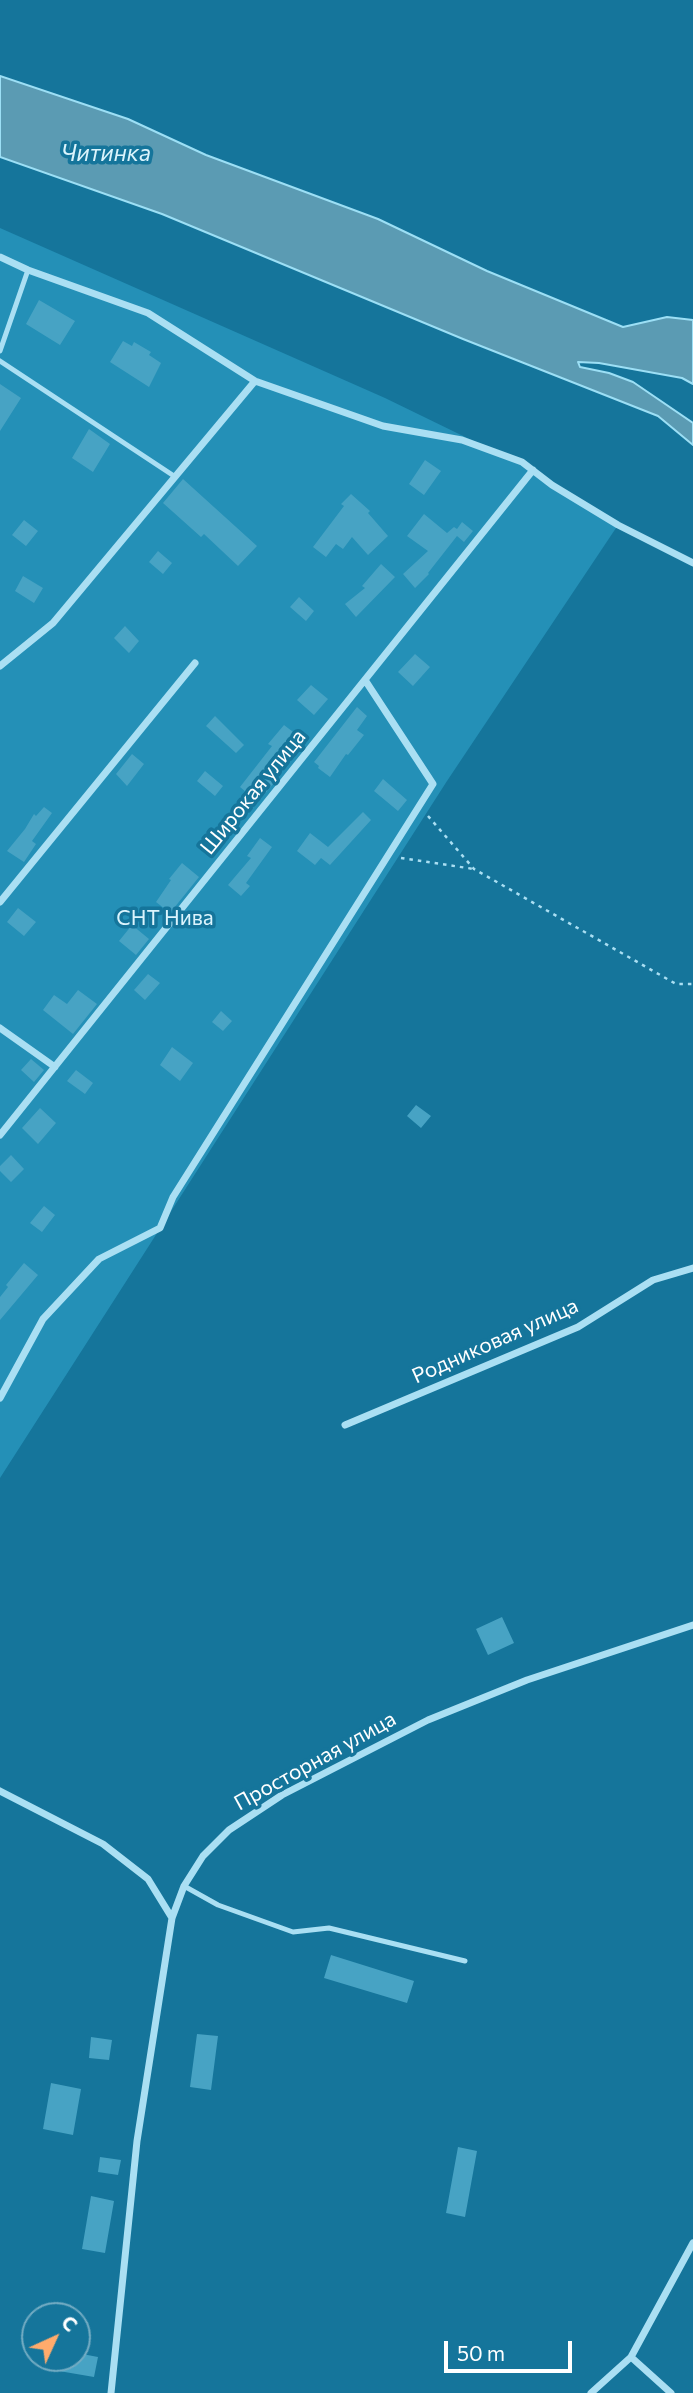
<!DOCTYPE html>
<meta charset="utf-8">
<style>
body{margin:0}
#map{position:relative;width:693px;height:2393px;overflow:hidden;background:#15759b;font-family:Commissioner,sans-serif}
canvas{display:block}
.north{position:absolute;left:21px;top:2302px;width:70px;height:70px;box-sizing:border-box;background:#15759b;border:2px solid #73acc3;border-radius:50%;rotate:45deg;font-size:19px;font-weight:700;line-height:28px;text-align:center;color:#fff}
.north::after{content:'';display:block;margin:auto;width:24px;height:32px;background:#ffab6c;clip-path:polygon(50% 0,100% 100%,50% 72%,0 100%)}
.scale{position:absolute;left:444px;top:2341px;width:128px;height:32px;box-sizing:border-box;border:4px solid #fff;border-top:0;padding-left:9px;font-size:21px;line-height:24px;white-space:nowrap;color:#fff;-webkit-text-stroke:5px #15759b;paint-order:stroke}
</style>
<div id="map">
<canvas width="693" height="2393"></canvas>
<div class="north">С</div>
<div class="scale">50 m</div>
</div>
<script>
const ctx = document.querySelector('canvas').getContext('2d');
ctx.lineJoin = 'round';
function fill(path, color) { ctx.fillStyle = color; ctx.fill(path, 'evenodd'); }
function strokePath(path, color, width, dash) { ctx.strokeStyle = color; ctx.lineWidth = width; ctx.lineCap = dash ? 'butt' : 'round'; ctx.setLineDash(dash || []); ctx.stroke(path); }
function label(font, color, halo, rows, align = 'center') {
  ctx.font = font + ' Commissioner,sans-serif'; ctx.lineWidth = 7; ctx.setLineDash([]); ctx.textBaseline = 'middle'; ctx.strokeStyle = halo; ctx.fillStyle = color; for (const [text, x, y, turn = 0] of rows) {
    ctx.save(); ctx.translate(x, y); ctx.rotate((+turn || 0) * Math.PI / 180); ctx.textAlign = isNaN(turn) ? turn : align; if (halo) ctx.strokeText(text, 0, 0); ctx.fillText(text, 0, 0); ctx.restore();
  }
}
fill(new Path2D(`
 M0,228L385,398L533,470L618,525L447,781L0,1478Z`), '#2490b7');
const water = new Path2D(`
 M0,76L128,119L206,155L378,219L487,271L623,327L667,317L693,320V384L682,378L599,363L578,362L580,367L609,373L633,382L693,423V445L658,416L463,339L162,214L0,157Z`);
fill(water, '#5b9bb3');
strokePath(water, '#9cdff5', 2);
fill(new Path2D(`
 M39,300L75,321L60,345L26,324Z
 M123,341L132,346L134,342L151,352L149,355L161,363L149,387L110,362Z
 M0,384L21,398L0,431Z
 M89,429L110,444L93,472L72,458Z
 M425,460L441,471L424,495L409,484Z
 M183,479L257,546L238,566L204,534L201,537L163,503Z
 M351,494L370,511L368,513L388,536L368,555L352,537L343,549L336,544L326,557L313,547L344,506L341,504Z
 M424,514L447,533L454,527L457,529L462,522L473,531L464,542L457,536L428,573L429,574L415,588L403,574L428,551L407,536Z
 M24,520L38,531L26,546L12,535Z
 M158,551L172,563L163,574L149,562Z
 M381,564L395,577L356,617L345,604L365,588L362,586Z
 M23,576L43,588L34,603L15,591Z
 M299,597L314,611L306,621L290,607Z
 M125,626L139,641L129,653L114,638Z
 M415,654L430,667L413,686L398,672Z
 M311,685L328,699L314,715L297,700Z
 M357,707L367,716L357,730L364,735L348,755L346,754L330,777L318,768L319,766L314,762Z
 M215,716L244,745L236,753L206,726Z
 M284,725L301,738L273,774L278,778L258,802L240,787L272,746L268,744Z
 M132,754L144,764L127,786L116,774Z
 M205,771L223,786L215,796L197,781Z
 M383,779L407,800L398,811L374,791Z
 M44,807L52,813L32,841L36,844L24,862L7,851L25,829L34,814L36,816Z
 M363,812L371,820L330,865L321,858L315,865L297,851L310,833L328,847Z
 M260,838L272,847L246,883L250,886L241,896L228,885L251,858L247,856Z
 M182,863L199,877L170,913L156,902L171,880L169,879Z
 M18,908L36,922L24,936L7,922Z
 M132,925L149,939L136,955L119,941Z
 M148,974L160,983L145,1000L134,990Z
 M78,990L97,1004L73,1034L43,1010L54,995L67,1004Z
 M221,1011L232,1021L223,1031L212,1022Z
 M172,1047L193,1063L180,1081L160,1065Z
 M31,1059L44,1070L34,1082L21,1070Z
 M76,1070L93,1083L85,1094L67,1081Z
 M416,1105L431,1116L421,1128L407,1116Z
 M40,1108L56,1123L38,1144L22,1128Z
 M11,1155L24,1169L11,1182L0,1171V1166Z
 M44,1206L55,1215L42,1232L30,1223Z
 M24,1263L38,1275L0,1320V1297L8,1287L6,1285Z
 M502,1617L514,1643L488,1655L476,1629Z
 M331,1955L414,1981L407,2003L324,1978Z
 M197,2034L218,2036L211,2090L190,2087Z
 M91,2037L112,2040L109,2060L89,2058Z
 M51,2083L81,2089L73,2135L43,2129Z
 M458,2147L477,2151L465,2217L446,2213Z
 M100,2157L121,2160L118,2175L98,2172Z
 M91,2196L114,2201L105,2253L82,2249Z
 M77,2353L98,2357L94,2377L59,2371L61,2358H77Z`), '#47a3c4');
strokePath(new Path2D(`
 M428,816L474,869L676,984H693
 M401,858L474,869`), '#aadff3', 2.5, [3.5, 5]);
strokePath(new Path2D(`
 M0,351L28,270
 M0,361L174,476
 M184,1886L218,1905L293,1932L329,1928L465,1961`), '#aadff3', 5);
strokePath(new Path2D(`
 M0,257L28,270L148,313L255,381L383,426L462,440L522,462L552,485L618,525L693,563
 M0,666L53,623L255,381
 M0,902L195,663
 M0,1028L55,1067
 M0,1135L533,470
 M0,1398L43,1319L99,1259L160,1228L173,1197L433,784L365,680
 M345,1425L578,1327L653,1280L693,1268
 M0,1791L103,1844L148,1879L172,1918
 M631,2357L671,2393
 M111,2393L137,2141L172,1918L184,1886L203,1856L229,1830L282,1795L428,1720L527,1680L693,1625
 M591,2393L631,2357L693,2243`), '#aadff3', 7);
label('21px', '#fff', '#15759b', [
 ["Широкая улица",253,792,-51],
 ["Родниковая улица",495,1341,-24],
 ["Просторная улица",315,1761,-29]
]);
label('21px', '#dbf4fd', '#15759b', [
 ["СНТ Нива",165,918]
]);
label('italic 23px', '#dbf4fc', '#15759b', [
 ["Читинка",106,153]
]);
</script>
